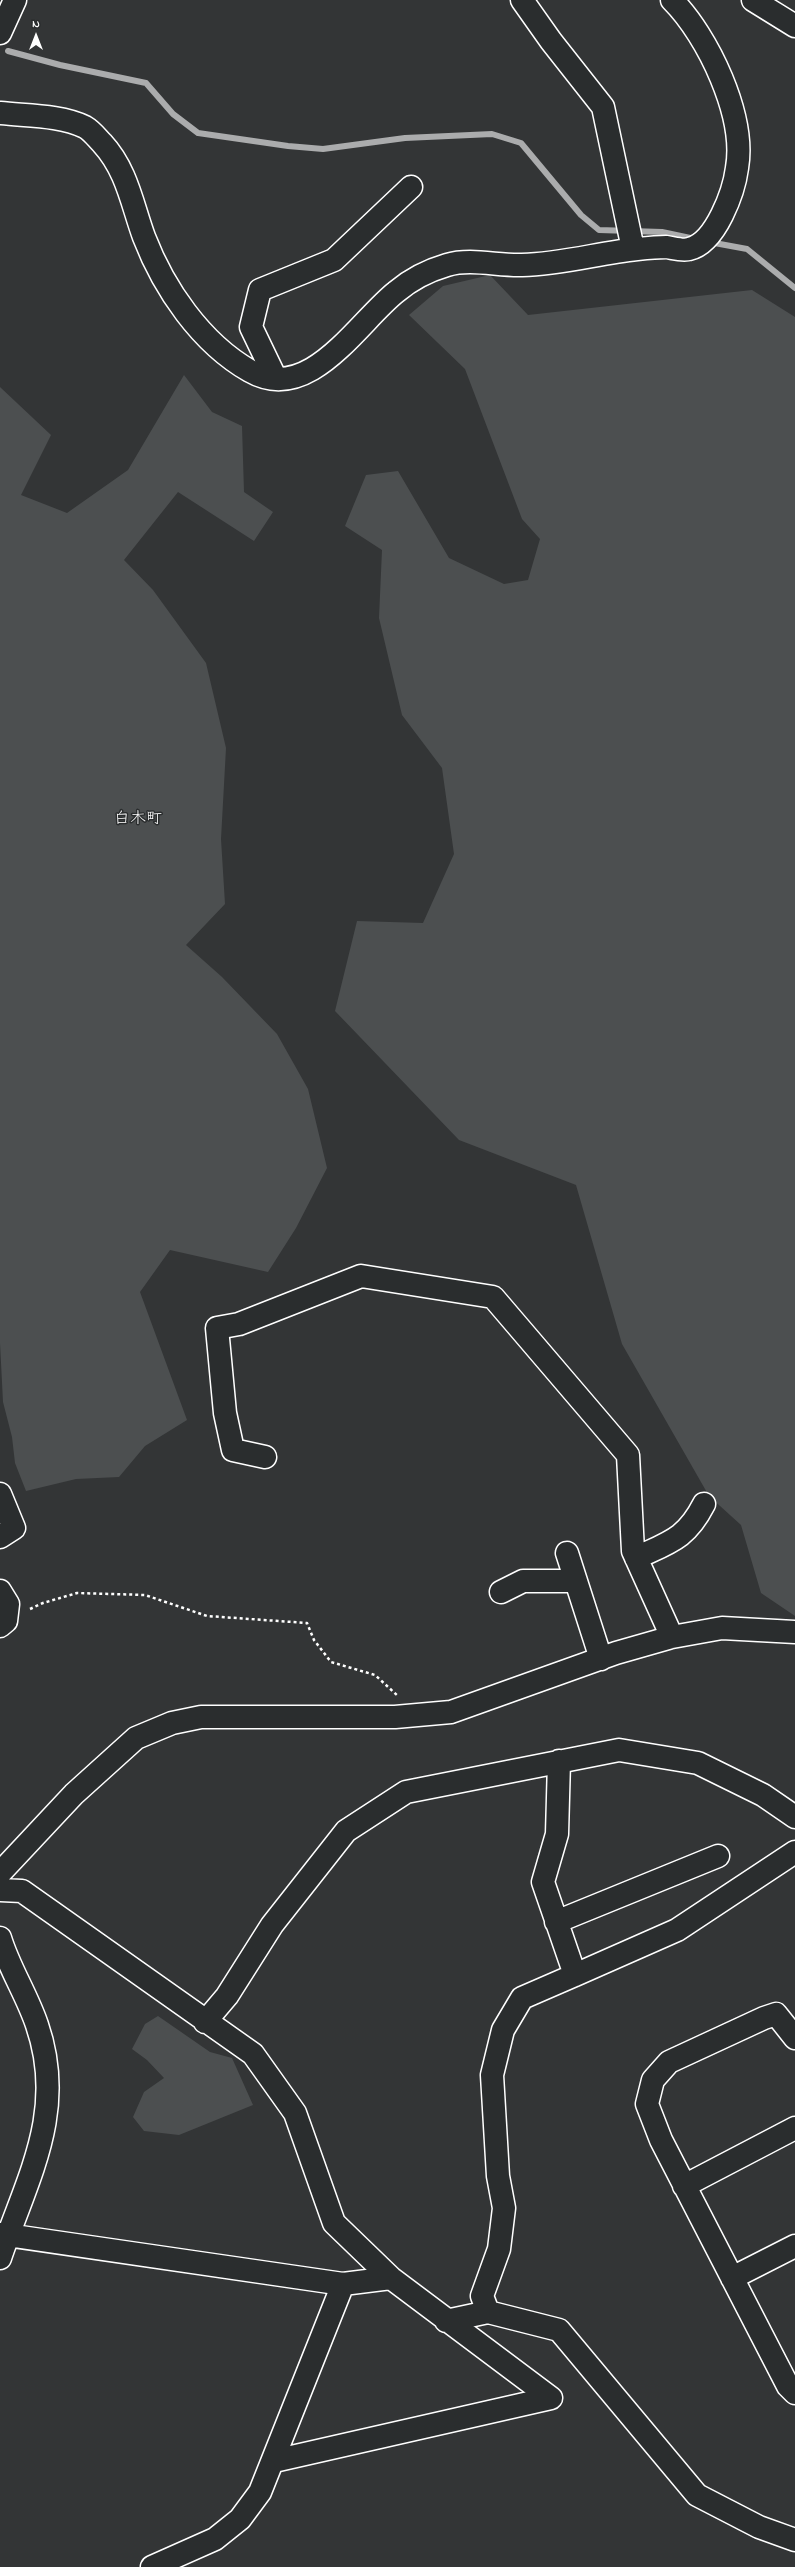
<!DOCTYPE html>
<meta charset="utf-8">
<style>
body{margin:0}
#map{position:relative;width:795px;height:2567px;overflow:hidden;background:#333536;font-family:"Indie Flower",sans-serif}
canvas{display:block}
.north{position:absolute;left:16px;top:16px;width:40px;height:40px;-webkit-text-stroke:3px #2a2d2e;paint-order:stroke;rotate:0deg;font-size:11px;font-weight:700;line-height:16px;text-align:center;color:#fff}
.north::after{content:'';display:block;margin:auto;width:14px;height:18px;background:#fff;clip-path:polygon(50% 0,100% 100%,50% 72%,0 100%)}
</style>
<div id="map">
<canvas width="795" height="2567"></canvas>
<div class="north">N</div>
</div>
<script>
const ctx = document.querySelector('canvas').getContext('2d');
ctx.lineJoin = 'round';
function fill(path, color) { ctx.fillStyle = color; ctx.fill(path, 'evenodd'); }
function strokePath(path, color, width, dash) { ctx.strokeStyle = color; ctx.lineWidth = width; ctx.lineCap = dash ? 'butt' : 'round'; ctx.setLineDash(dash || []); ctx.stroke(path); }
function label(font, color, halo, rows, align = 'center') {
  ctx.font = font + ' "Indie Flower","Klee One",sans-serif'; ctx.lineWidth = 3; ctx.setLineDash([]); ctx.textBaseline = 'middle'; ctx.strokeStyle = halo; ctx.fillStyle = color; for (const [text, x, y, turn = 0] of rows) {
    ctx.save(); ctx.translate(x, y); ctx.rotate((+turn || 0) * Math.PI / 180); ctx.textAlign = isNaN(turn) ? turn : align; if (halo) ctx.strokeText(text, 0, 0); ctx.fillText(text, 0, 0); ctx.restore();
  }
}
fill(new Path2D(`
 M490,275L528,315L752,290L795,317V1616L761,1593L741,1525L709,1496L622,1344L576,1185L459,1140L335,1011L357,921L423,923L454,854L442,768L402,715L379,618L382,550L345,526L366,475L398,471L449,558L504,584L528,580L540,539L522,519L465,369L409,315L443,286Z
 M184,375L212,412L242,426L244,492L273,512L254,541L178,492L124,560L153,590L206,663L226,748L221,839L225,904L186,945L222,977L277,1034L308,1089L327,1168L296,1228L268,1272L170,1250L140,1292L187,1420L145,1446L119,1477L76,1479L26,1491L15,1463L12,1437L3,1402L0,1343V387L51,435L21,495L67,513L128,470Z
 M158,2016L210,2052L232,2058L253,2105L179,2135L144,2131L133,2117L144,2092L164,2078L147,2060L132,2049L145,2024Z`), '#4c4f50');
strokePath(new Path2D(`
 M8,51L60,65L146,83L173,114L198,133L288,146L323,149L405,138L492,134L521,143L581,215L599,230L662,232L695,239
 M709,242L747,249L795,288`), '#abacad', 6);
const minor = new Path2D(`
 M522,0L551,41L603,107L633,249
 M753,0L795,26
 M0,33L15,0
 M0,113C27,116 61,115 85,127C92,131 97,138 102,143C127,170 132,204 144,237C164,289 201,343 250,371C309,405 357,323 396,292C410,280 430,270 447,265C471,258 498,266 522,265C562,264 599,253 637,249C647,248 657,247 666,247C673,248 683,251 689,249C716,243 734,191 737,168C746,116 708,36 672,0
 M276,379L251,327L260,290L334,260L411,187
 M265,1457L233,1450L225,1413L217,1328L239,1324L361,1276L493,1297L628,1455L633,1551L672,1637
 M0,1494L14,1528L0,1537
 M567,1553L601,1659
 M636,1558C670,1542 686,1539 704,1504
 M0,1591L8,1604L6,1621L0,1626
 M501,1592L523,1581H576
 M559,1761L557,1834L543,1882L575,1975L677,1930L795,1852
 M0,1873L74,1794L136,1738L172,1723L201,1717H395L451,1712L616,1653L672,1637L722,1628L795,1632
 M0,1890L22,1891L253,2054L295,2113L334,2223L391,2278L551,2398L274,2461
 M556,1922L718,1856
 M0,1938C9,1968 27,1995 37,2025C67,2112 27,2178 0,2258
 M205,2022L227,1996L272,1925L346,1831L406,1792L619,1750L698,1763L763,1795L795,1817
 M795,2038L776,2014L764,2018L669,2062L653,2080L647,2104L661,2140L788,2386L795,2393
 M684,2186L795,2128
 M0,2234L343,2284L391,2278
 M732,2278L795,2246
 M488,2312L482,2296L499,2249L504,2208L498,2176L492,2075L503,2030L522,1998L575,1975
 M446,2321L488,2312L559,2330L697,2495L759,2527L795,2540
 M152,2567L215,2539L240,2519L260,2492L343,2284`);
strokePath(minor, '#fff', 25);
strokePath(new Path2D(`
 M30,1609L43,1603L77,1593L145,1595L207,1616L307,1623L314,1640L331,1662L375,1675L398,1696`), '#fff', 2.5, [3, 3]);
strokePath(minor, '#2a2d2e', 22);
label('16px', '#fff', '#2a2d2e', [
 ["白木町",138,820]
]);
</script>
